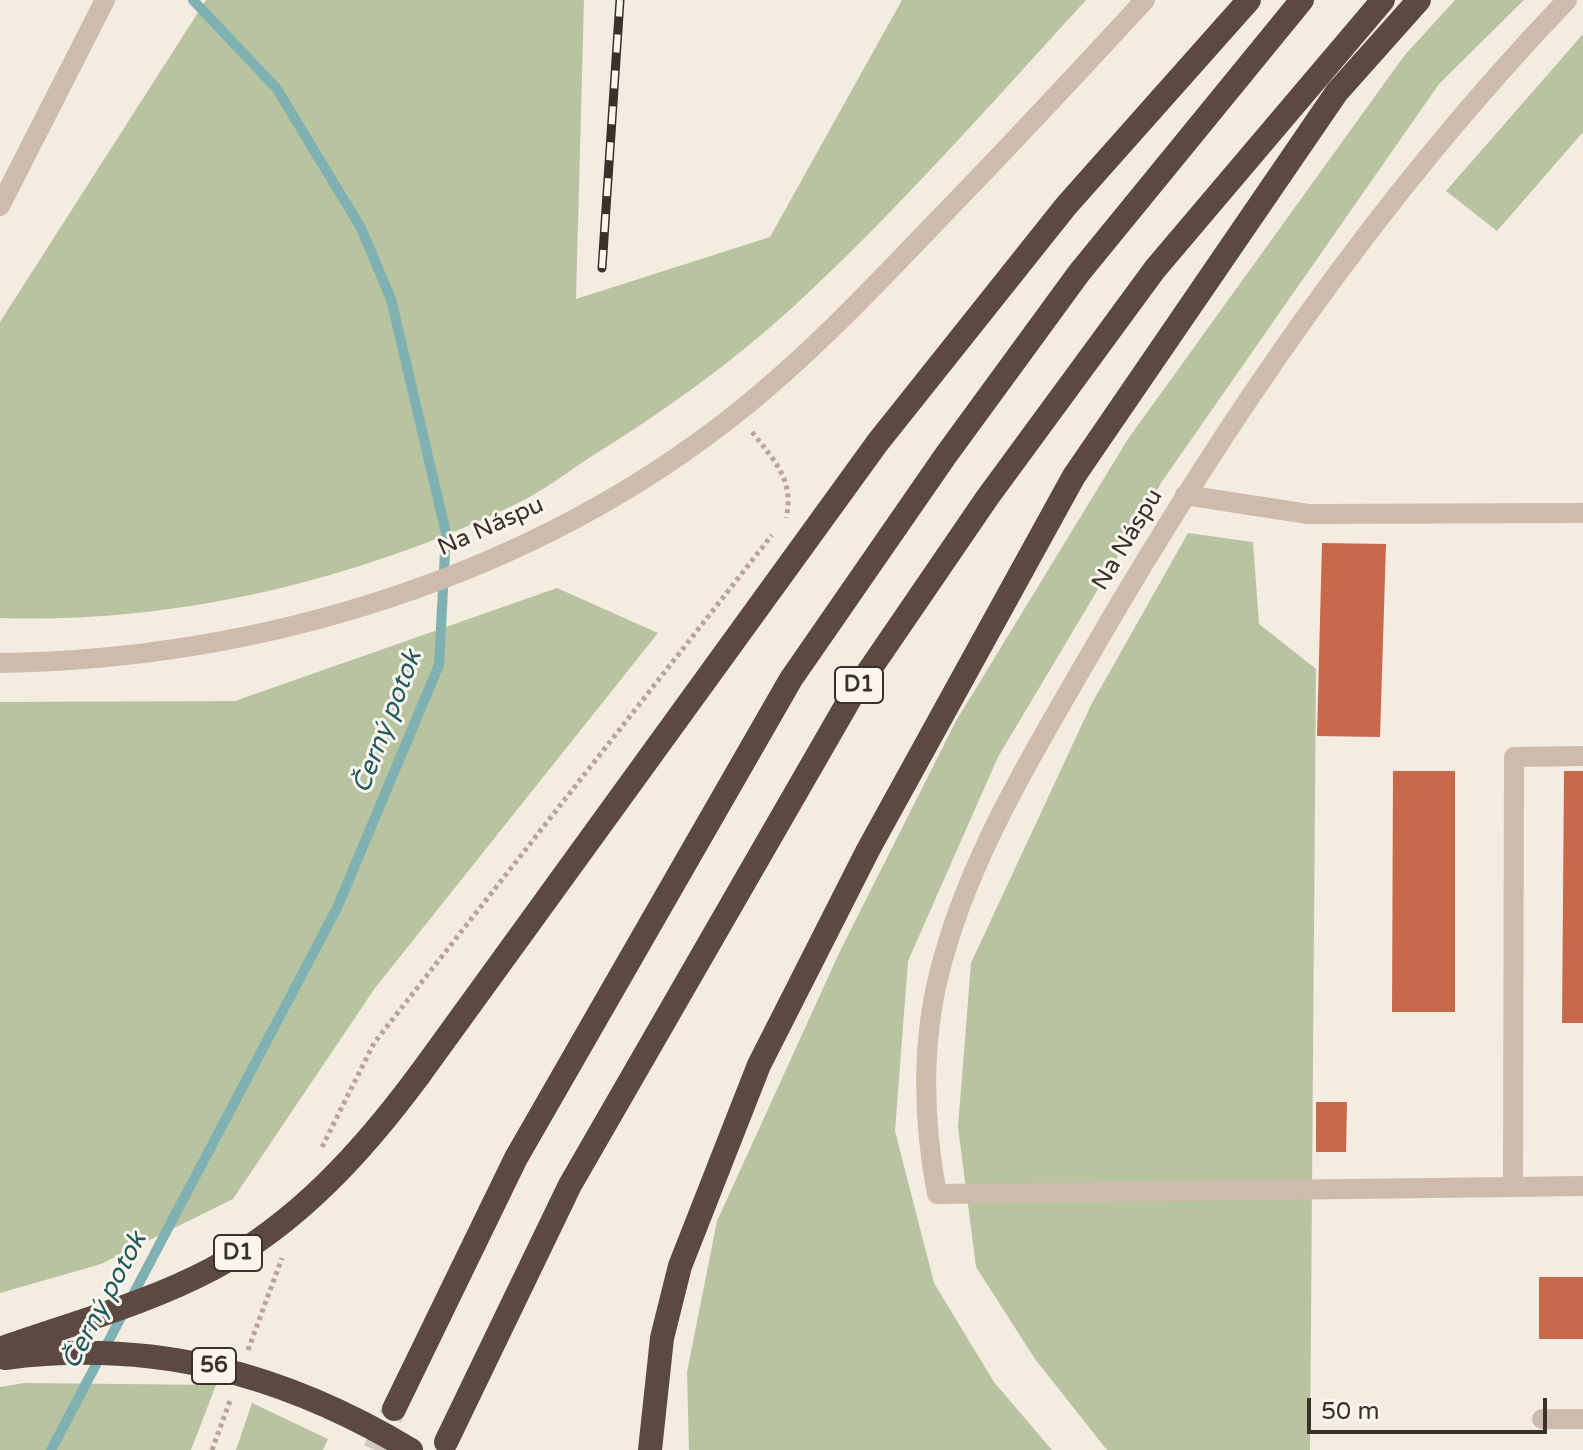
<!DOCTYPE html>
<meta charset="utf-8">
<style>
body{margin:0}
#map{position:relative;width:1583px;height:1450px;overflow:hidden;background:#f4ebe1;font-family:"Varela Round",sans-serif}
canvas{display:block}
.scale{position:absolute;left:1307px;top:1398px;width:240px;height:36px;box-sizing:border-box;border:4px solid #3b302b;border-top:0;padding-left:10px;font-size:24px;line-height:28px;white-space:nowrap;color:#3b302b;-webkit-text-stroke:6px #fbf5ee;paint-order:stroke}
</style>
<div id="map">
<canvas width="1583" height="1450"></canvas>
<div class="scale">50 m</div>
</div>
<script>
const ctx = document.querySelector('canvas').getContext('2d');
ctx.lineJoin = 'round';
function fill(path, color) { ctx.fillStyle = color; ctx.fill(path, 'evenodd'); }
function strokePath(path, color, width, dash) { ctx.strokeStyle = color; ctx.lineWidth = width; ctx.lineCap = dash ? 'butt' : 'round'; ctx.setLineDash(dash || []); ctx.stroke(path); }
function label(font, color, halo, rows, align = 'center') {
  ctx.font = font + ' "Varela Round",sans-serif'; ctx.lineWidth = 6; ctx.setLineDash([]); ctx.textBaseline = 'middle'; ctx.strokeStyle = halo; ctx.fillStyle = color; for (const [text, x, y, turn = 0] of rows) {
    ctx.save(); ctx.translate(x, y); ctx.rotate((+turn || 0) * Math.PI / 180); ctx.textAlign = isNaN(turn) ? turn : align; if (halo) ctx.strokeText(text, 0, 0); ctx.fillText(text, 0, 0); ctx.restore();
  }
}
fill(new Path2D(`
 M206,0H584L576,299L770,237L902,0H1086C991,104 897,211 793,307C731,364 661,413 589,458C566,473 543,491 518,503C359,580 176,624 0,618V322Z
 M1455,0H1524L1439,84L1163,480L998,757L908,961L895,1131L934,1283L994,1382L1052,1450H689L687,1372L717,1221L841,949L956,721L1128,439L1404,56Z
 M1583,34V132L1497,231L1446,191Z
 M1188,533L1253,542L1259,624L1316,669L1310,1450H1107L1035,1359L976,1267L958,1127L971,963L1091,705Z
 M557,588L658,633L375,988L233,1199L101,1264L0,1293V702L235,701Z
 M24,1383L216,1385L191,1450H0V1387Z
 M252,1403L328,1439L323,1450H236Z`), '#b8c4a0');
strokePath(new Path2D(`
 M51,1450L337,908L439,665L446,533L391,299L361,228L277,89L193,0`), '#7fb0b2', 10);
fill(new Path2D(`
 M1322,543L1386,544L1380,737L1317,736Z
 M1393,771H1455V1012H1392Z
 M1564,771H1583V1023H1562Z
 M1316,1102H1347L1346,1152H1316Z
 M1539,1277H1583V1339H1539Z`), '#c8694b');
strokePath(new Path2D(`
 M375,1450L394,1409`), '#cfc6bd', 24, [24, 12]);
strokePath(new Path2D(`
 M752,432C774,460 795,481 786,518
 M322,1147L374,1043L772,535
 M248,1350L282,1258
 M212,1450L230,1401`), '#b9a596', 5, [4, 4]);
strokePath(new Path2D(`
 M0,206L105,0
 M1185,495L1308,514L1583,513
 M0,663C262,659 531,577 738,412C808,356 870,291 932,226C1004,152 1075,76 1145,0
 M1583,756L1514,757L1513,1187L1583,1186
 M1513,1187L937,1194C922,1115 921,1036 943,959C972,853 1033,753 1088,658C1224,422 1378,197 1567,0
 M1542,1419H1583`), '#cdbbac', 20);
strokePath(new Path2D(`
 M420,1074L878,442L1066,206L1249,0
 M394,1409L516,1158L791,679L946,455L1079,273L1302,0
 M446,1442L570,1185L851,697L987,498L1155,269L1383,0
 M650,1450L662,1338L680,1266L759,1065L868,850L1074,476L1337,92L1419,0`), '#5c4a42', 24);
const rail = new Path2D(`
 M602,268L620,0`);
strokePath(rail, '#3b302b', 9);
strokePath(rail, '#fbf5ee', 6, [18]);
strokePath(new Path2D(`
 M0,1349C70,1324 146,1304 212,1269C298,1223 363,1151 420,1074
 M5,1358C153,1339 283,1373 411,1450`), '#5c4a42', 24);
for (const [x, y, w] of [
 [859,685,48],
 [238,1253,48],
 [214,1366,44]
]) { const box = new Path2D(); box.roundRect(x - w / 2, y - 18, w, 36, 6); ctx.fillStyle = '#fbf5ee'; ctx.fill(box); strokePath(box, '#3b302b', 2); }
label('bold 22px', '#3b302b', null, [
 ["D1",859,685],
 ["D1",238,1253],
 ["56",214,1366]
]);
label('24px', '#3b302b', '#fbf5ee', [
 ["Na Náspu",491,527,-24],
 ["Na Náspu",1128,540,-59]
]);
label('italic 26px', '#1f5a5e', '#fbf5ee', [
 ["Černý potok",388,722,-69],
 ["Černý potok",105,1301,-62]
]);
</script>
